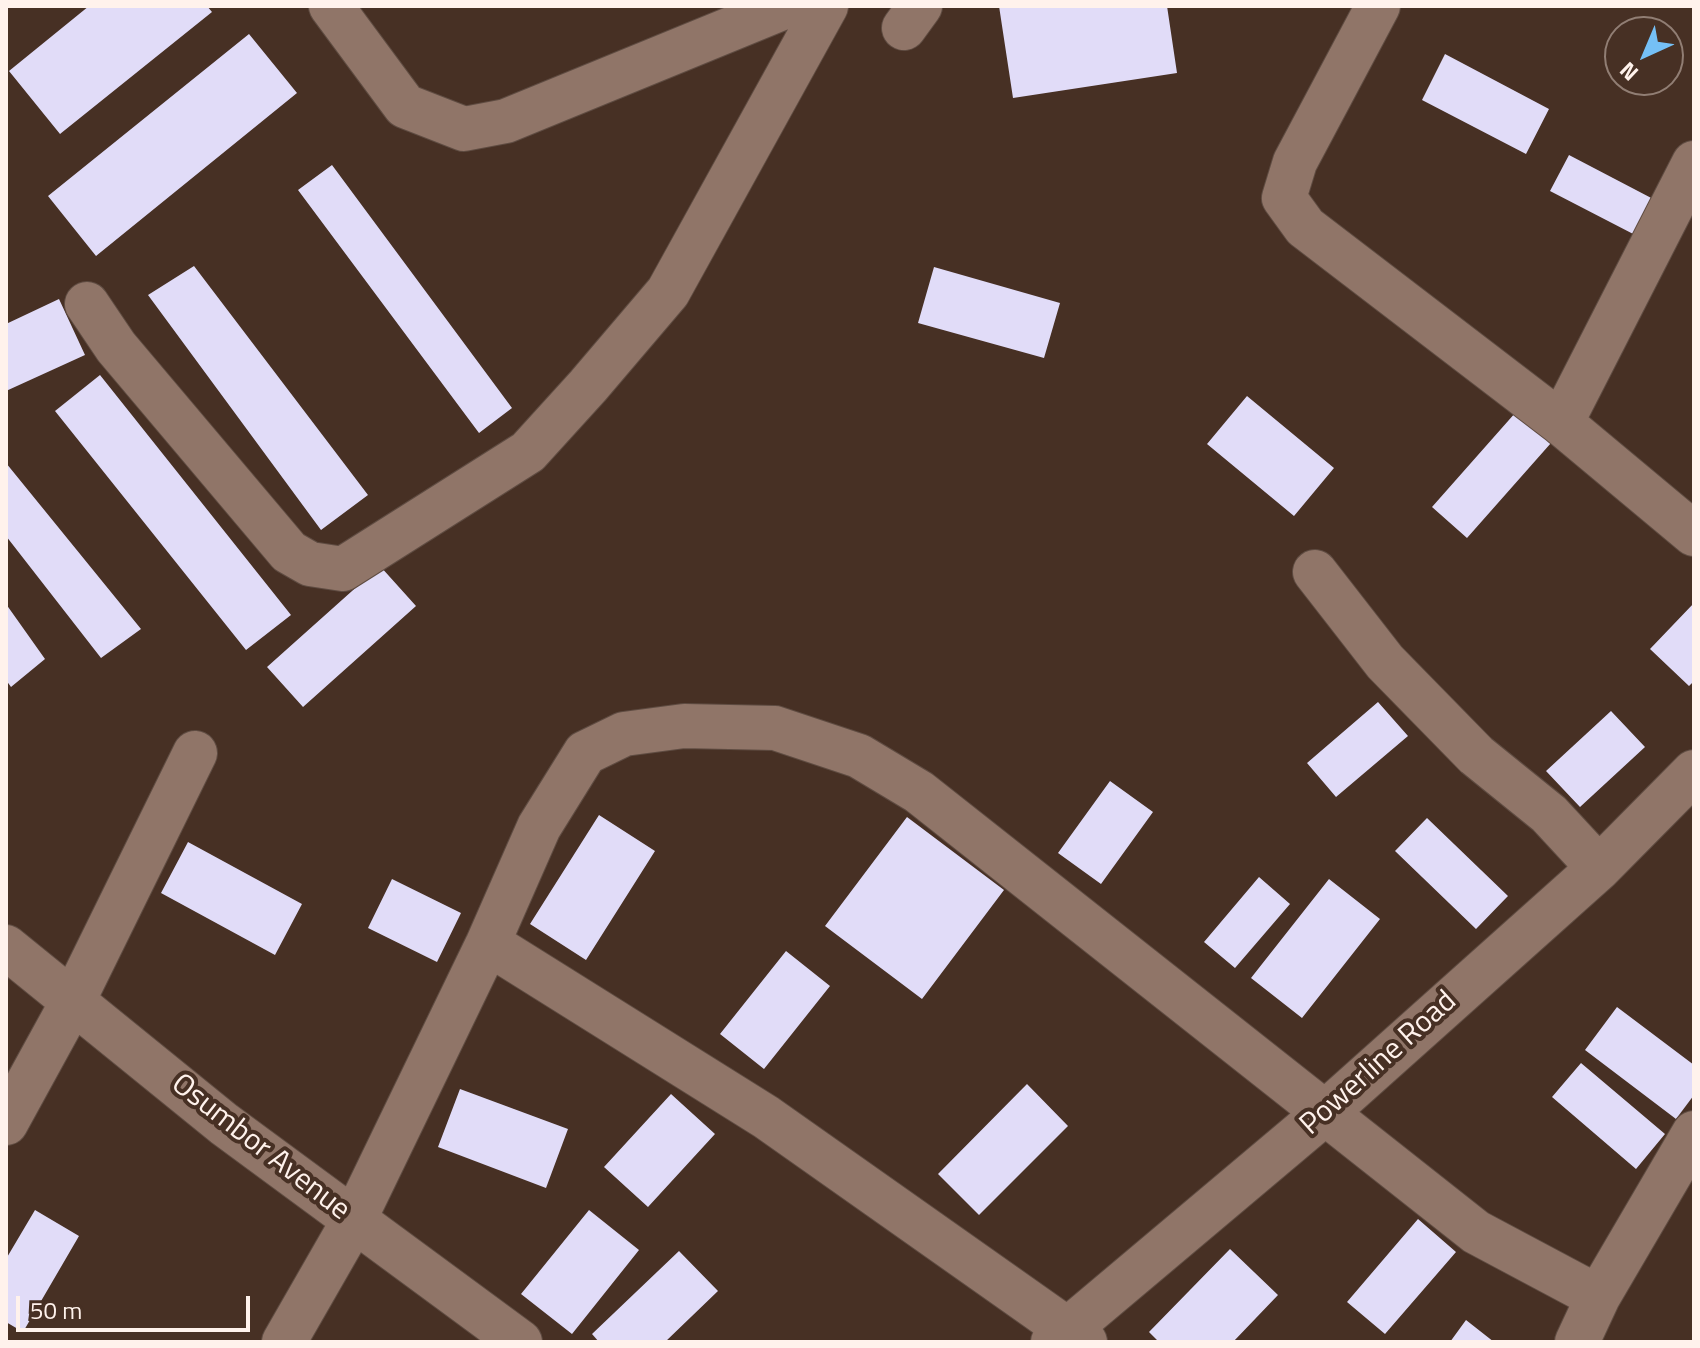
<!DOCTYPE html>
<style>
body{margin:0}
#map{position:relative;width:1700px;height:1348px;overflow:hidden;background:#473024;font-family:"Titillium Web",sans-serif}
canvas{display:block}
.frame{position:absolute;inset:0;border:8px solid #fff2ec;pointer-events:none}
.north{position:absolute;left:1604px;top:16px;width:80px;height:80px;box-sizing:border-box;background:#473024;border:2px solid #917e74;border-radius:50%;rotate:224deg;font-size:22px;font-weight:700;line-height:32px;text-align:center;color:#fff2ec}
.north::after{content:'';display:block;margin:auto;width:28px;height:36px;background:#75c0f6;clip-path:polygon(50% 0,100% 100%,50% 72%,0 100%)}
.scale{position:absolute;left:16px;top:1296px;width:234px;height:36px;box-sizing:border-box;border:4px solid #fff2ec;border-top:0;padding-left:10px;font-size:24px;line-height:28px;white-space:nowrap;color:#fff2ec;-webkit-text-stroke:6px #473024;paint-order:stroke}
</style>
<div id="map">
<canvas width="1700" height="1348"></canvas>
<div class="frame"></div>
<div class="north">N</div>
<div class="scale">50 m</div>
</div>
<script>
const ctx = document.querySelector('canvas').getContext('2d');
ctx.lineJoin = 'round';
function fill(path, color) { ctx.fillStyle = color; ctx.fill(path, 'evenodd'); }
function strokePath(path, color, width, dash) { ctx.strokeStyle = color; ctx.lineWidth = width; ctx.lineCap = dash ? 'butt' : 'round'; ctx.setLineDash(dash || []); ctx.stroke(path); }
function label(font, color, halo, rows, align = 'center') {
  ctx.font = font + ' "Titillium Web",sans-serif'; ctx.lineWidth = 8; ctx.setLineDash([]); ctx.textBaseline = 'middle'; ctx.strokeStyle = halo; ctx.fillStyle = color; for (const [text, x, y, turn = 0] of rows) {
    ctx.save(); ctx.translate(x, y); ctx.rotate((+turn || 0) * Math.PI / 180); ctx.textAlign = isNaN(turn) ? turn : align; if (halo) ctx.strokeText(text, 0, 0); ctx.fillText(text, 0, 0); ctx.restore();
  }
}
fill(new Path2D(`
 M89,6H207L212,12L60,134L9,71Z
 M999,6H1167L1177,73L1013,98Z
 M249,34L297,93L96,256L48,196Z
 M1445,54L1549,109L1526,154L1422,100Z
 M1569,155L1657,201L1639,237L1550,191Z
 M332,165L512,408L479,433L298,190Z
 M194,266L368,495L321,530L148,295Z
 M934,267L1060,303L1044,358L918,323Z
 M59,299L85,355L6,391V324Z
 M100,375L291,615L246,650L55,411Z
 M1247,396L1334,468L1294,516L1207,444Z
 M1516,412L1551,443L1467,538L1432,507Z
 M6,463L141,629L101,658L6,536Z
 M380,566L416,606L303,707L267,667Z
 M1694,603V681L1689,686L1650,649Z
 M6,604L45,659L11,687L6,680Z
 M1378,702L1408,736L1336,797L1307,763Z
 M1611,711L1645,747L1580,807L1546,771Z
 M1110,781L1153,812L1101,884L1058,853Z
 M599,815L655,851L586,960L530,924Z
 M907,817L1004,890L922,999L825,926Z
 M1427,818L1508,896L1476,929L1395,851Z
 M188,842L302,904L275,955L161,893Z
 M1259,877L1290,904L1235,968L1204,942Z
 M392,879L461,913L437,962L368,928Z
 M1329,879L1380,919L1302,1018L1251,978Z
 M786,951L830,986L764,1069L720,1034Z
 M1617,1007L1694,1065V1095L1676,1119L1585,1050Z
 M1581,1063L1665,1134L1636,1169L1552,1097Z
 M1027,1084L1068,1126L979,1215L938,1174Z
 M460,1089L568,1129L546,1188L438,1147Z
 M671,1094L715,1134L648,1207L604,1167Z
 M35,1210L79,1236L23,1332L6,1322V1259Z
 M589,1210L639,1250L572,1334L521,1294Z
 M1418,1219L1456,1252L1385,1334L1347,1302Z
 M1230,1249L1278,1295L1233,1342H1159L1149,1332Z
 M679,1251L718,1291L665,1342H599L592,1334Z
 M1466,1320L1494,1342H1450Z`), '#e1dcf8');
const minor = new Path2D(`
 M331,6L405,106L464,129L506,121L787,6
 M1378,6L1295,162L1284,198L1305,227L1561,423L1694,534
 M904,28L920,6
 M87,304L116,347L289,552L310,564L343,569L528,452L588,386L668,292L826,6
 M1561,423L1694,163
 M1315,572L1385,662L1476,755L1549,814L1599,868
 M488,943L766,1117L1085,1342
 M6,947L224,1124L520,1342
 M6,1123L74,999L195,753
 M284,1342L354,1220L488,943L539,827L585,753L624,734L684,726L775,728L859,756L919,792L1476,1232L1598,1297
 M1053,1342L1325,1113L1599,868L1694,772
 M1577,1342L1598,1297L1694,1133`);
strokePath(minor, '#5f4c42', 46);
strokePath(minor, '#907568', 44);
label('30px', '#fff2ec', '#473024', [
 ["Powerline Road",1379,1064,-42],
 ["Osumbor Avenue",260,1148,38]
]);
</script>
